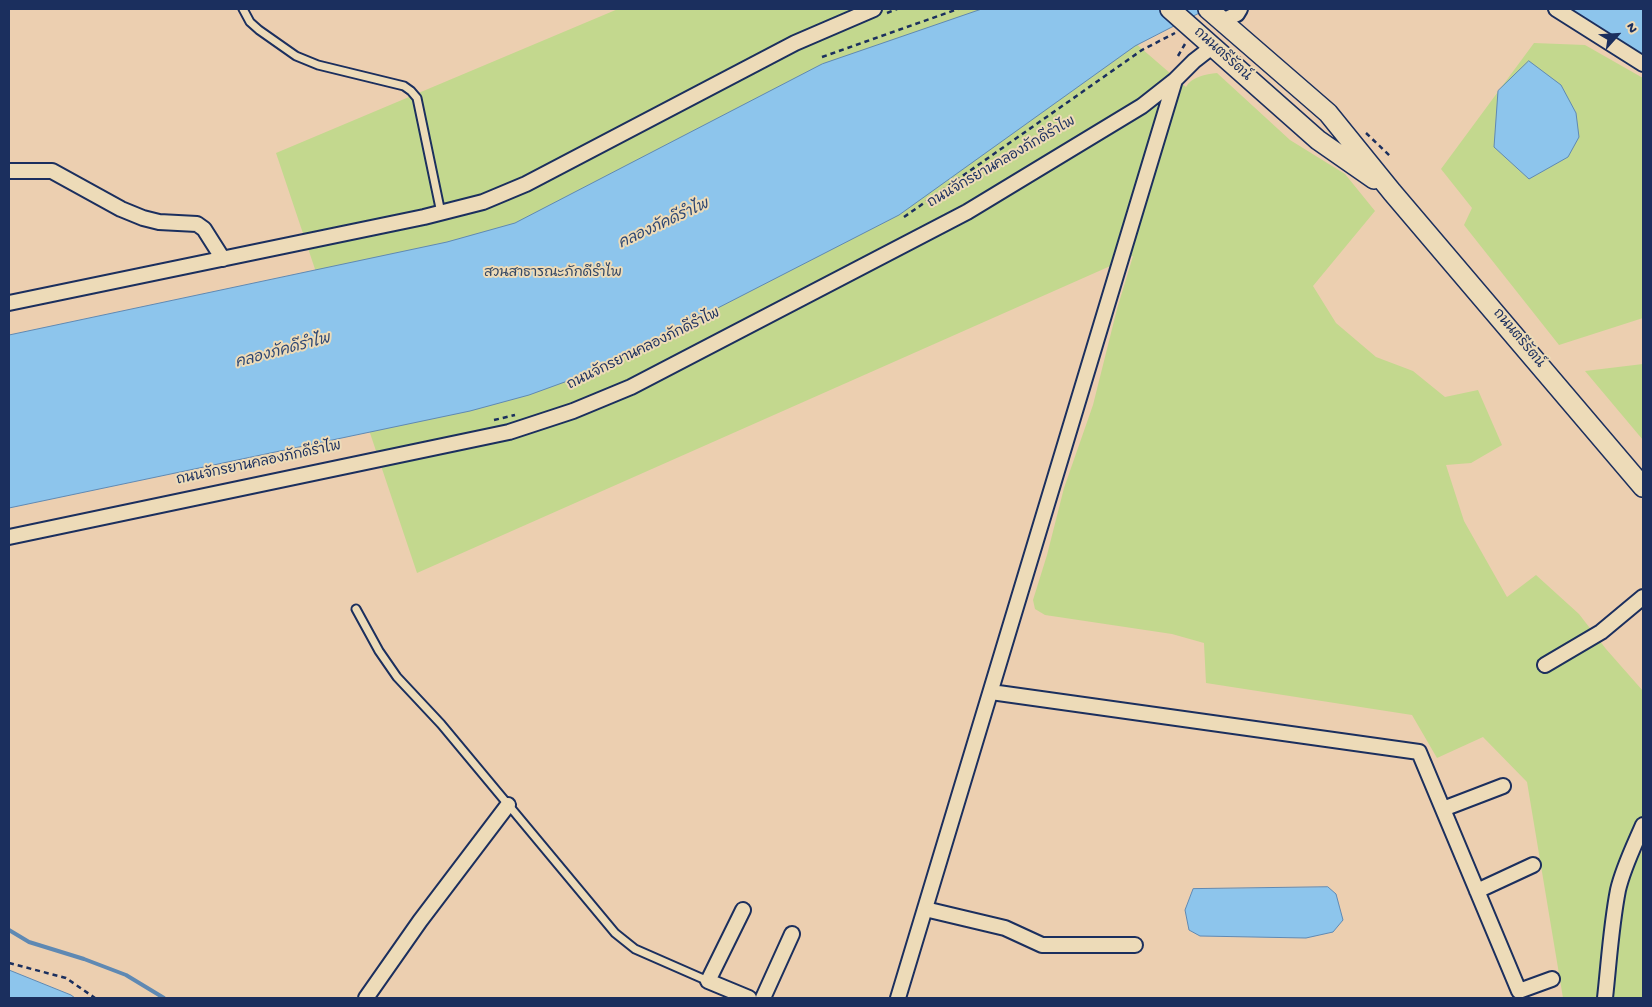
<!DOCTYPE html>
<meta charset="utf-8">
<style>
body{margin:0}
#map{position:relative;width:1652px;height:1007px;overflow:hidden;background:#eccfb0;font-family:"Gochi Hand",sans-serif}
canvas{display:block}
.frame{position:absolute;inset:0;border:10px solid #1b2f5e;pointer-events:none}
.north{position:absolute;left:1592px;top:10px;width:50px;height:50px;-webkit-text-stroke:4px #eddbb8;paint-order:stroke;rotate:64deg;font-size:14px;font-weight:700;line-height:20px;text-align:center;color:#1b2f5e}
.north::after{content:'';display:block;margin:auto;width:18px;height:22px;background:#1b2f5e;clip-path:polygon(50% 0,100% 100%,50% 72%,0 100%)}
</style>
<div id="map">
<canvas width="1652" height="1007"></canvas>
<div class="frame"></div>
<div class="north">N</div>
</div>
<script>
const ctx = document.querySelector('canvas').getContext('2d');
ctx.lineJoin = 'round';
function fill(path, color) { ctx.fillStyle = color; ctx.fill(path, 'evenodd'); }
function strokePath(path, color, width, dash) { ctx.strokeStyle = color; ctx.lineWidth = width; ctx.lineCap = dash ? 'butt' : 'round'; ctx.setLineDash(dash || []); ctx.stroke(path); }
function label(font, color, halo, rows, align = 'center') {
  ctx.font = font + ' "Gochi Hand","Playpen Sans Thai",sans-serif'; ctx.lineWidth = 4; ctx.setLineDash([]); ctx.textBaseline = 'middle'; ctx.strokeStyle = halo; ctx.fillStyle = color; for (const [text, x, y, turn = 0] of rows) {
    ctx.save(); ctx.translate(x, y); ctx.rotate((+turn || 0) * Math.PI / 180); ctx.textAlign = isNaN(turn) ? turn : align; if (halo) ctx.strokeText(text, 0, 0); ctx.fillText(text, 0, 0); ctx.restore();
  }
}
fill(new Path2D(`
 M618,9H1096L1186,87C1191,77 1206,74 1217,73L1290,140L1345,174L1375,211L1313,286L1336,323L1376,357L1413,371L1445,397L1478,390L1502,445L1471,463L1446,465L1464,521L1507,597L1536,575L1579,614L1606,649L1643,691V819L1638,829L1643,862V998H1563L1527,782L1483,737L1437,758L1412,715L1206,683L1204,643L1172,634L1045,615L1035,609L1033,600L1047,555L1064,488L1093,405L1117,309L1133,256L417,573L276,153Z
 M1534,43L1585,45L1643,78V318L1559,345L1464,225L1472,208L1441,169Z
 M1643,364V440L1585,371Z`), '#c3d88e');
const water = new Path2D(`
 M982,9H1207L1135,46L899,215L595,371L529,395L470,411L9,508V335L447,242L515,223L822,64Z
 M1568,9H1643V56Z
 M1529,61L1561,85L1576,113L1579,137L1568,157L1529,179L1494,147L1498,91Z
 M1328,887L1336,894L1343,920L1333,932L1306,938L1200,936L1189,930L1185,910L1193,889Z
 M9,970L71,995L75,998H9Z`);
fill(water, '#8dc5ec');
strokePath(water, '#5f89b3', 1);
strokePath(new Path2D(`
 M9,930L29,942L84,959L126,975L164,998`), '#5f89b3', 4);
const service = new Path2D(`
 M243,9L250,22L259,30L296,56L318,65L404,86L411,91L417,98L441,213
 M356,609L379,651L397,677L441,724L615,933L635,949L708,981`);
const minor = new Path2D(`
 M1556,9L1643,64
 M1222,21L1237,14L1240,9
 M9,171H52L121,209L143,218L159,222L197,224L204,229L223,259
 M9,303L424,217L483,202L526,184L795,43L874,9
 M9,537L509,432L573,411L631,387L967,212L1142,106L1175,80
 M1545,665L1601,632L1643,597
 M991,692L1419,752L1519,991L1552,979
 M1443,809L1503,786
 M1477,891L1533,865
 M925,909L1005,928L1042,945H1135
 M743,910L708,981L749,998
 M366,998L420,921L508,805
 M763,998L792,934
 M898,998L1175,80L1194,61L1212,47
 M1605,998C1609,962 1611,926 1618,890C1623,868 1634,846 1643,825`);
const secondary = new Path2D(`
 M1170,9L1318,140L1374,179
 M1208,9L1328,113L1392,192L1643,487`);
strokePath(service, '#1b2f5e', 11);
strokePath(minor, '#1b2f5e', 18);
strokePath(secondary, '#1b2f5e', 22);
strokePath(new Path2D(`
 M887,13L897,9
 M1178,56L1185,44
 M822,57L958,9
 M1366,133L1391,157
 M904,217L1142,50L1175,33
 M494,420L515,415
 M9,963L66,978L95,998`), '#1b2f5e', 2.5, [5, 4]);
strokePath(service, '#eddbb8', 7);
strokePath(minor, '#eddbb8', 14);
strokePath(secondary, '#eddbb8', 19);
label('14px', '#1b2f5e', '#eddbb8', [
 ["ถนนตรีรัตน์",1222,55,42],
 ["ถนนจักรยานคลองภักดีรำไพ",1002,163,-30],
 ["ถนนตรีรัตน์",1518,339,50],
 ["ถนนจักรยานคลองภักดีรำไพ",644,350,-26],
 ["ถนนจักรยานคลองภักดีรำไพ",259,464,-12]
]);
label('14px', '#344865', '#eddbb8', [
 ["สวนสาธารณะภักดีรำไพ",553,274]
]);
label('italic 15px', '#2c4673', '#eddbb8', [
 ["คลองภัคดีรำไพ",664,225,-25],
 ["คลองภัคดีรำไพ",283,352,-15]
]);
</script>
